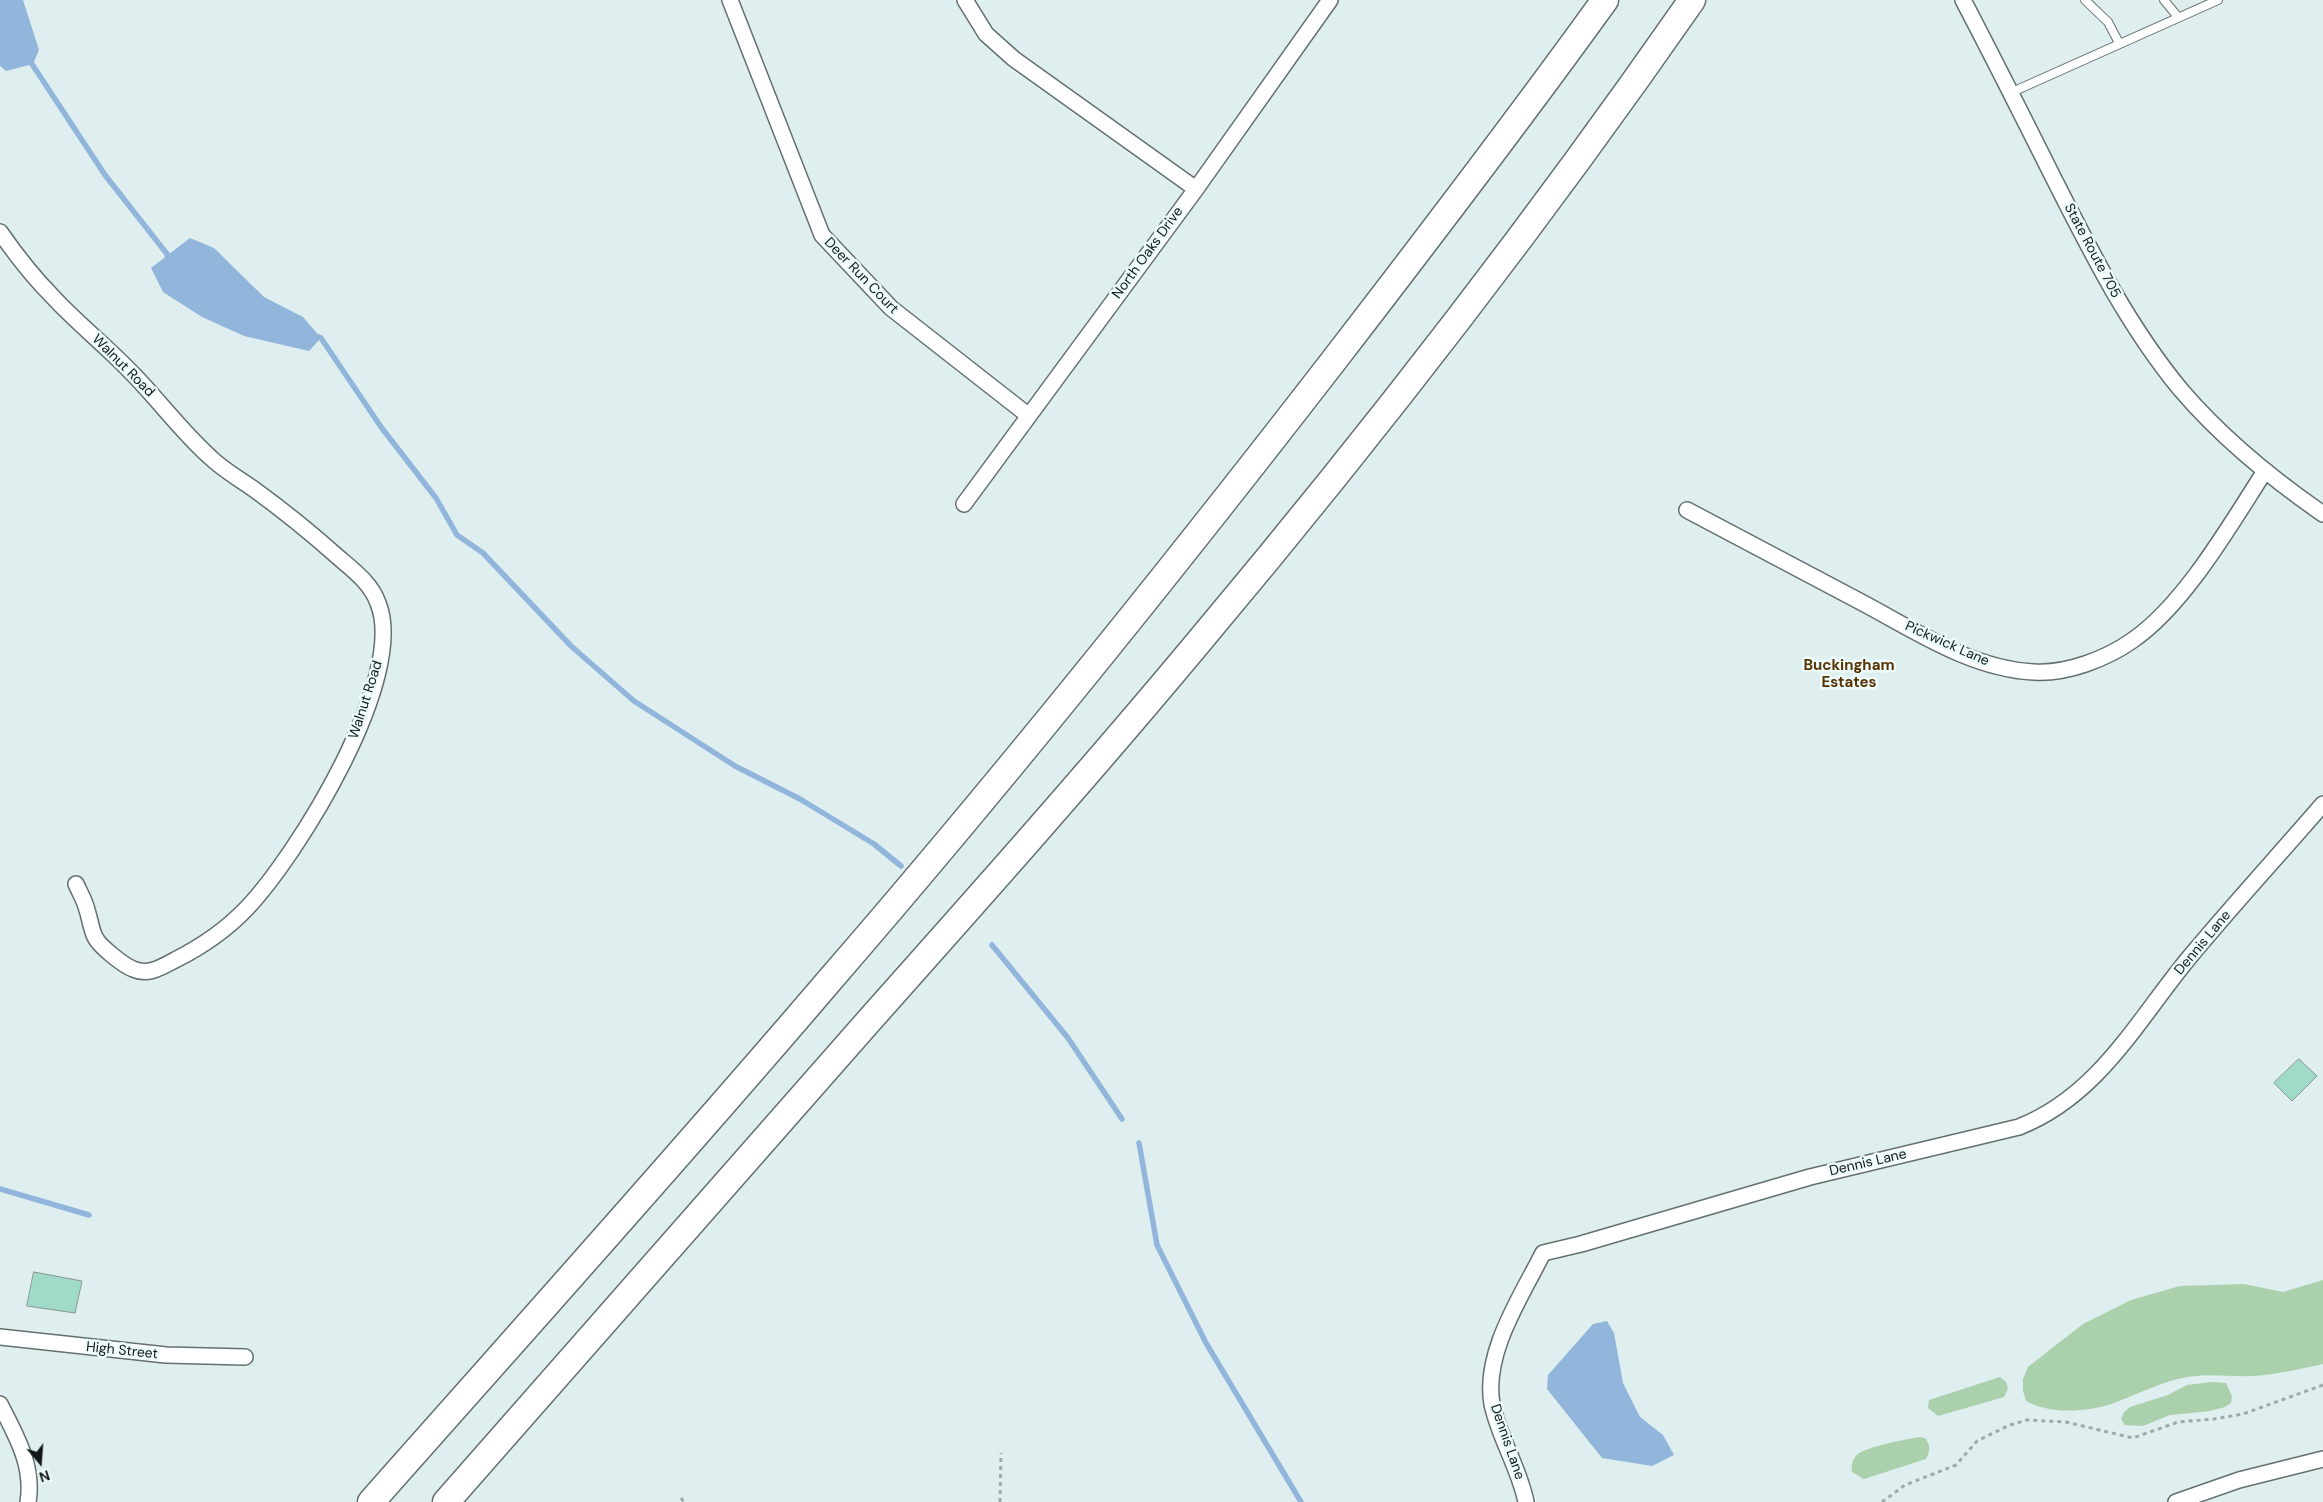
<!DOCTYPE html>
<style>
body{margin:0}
#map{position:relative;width:2323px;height:1502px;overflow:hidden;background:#dfeeee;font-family:"DM Sans",sans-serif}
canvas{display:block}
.north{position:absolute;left:15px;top:1437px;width:50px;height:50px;-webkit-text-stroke:4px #ecfbfc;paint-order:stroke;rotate:162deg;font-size:14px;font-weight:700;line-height:20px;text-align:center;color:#121717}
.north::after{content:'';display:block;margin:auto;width:18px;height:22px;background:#121717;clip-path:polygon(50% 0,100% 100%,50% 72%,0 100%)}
</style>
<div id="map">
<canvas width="2323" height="1502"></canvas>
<div class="north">N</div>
</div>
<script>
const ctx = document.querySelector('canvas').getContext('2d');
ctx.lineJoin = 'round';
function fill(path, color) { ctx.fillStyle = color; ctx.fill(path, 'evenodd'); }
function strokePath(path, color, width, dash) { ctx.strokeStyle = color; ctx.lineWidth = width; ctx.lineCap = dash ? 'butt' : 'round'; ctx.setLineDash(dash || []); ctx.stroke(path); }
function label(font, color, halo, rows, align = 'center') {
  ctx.font = font + ' "DM Sans",sans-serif'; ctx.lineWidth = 5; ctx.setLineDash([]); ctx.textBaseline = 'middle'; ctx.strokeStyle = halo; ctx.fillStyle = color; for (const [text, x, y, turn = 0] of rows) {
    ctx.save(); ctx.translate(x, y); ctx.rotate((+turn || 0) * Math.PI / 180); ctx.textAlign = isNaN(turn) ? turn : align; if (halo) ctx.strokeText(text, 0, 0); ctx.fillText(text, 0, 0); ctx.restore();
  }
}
fill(new Path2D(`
 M2323,1280V1364C2300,1369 2275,1375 2252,1376C2230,1377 2209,1373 2187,1377C2159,1382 2135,1396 2108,1405C2084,1412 2048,1414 2026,1401L2023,1391V1379L2028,1367L2083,1324L2131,1300L2180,1286L2244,1284L2283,1292Z
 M2000,1377L2006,1382L2008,1389L2004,1397L1938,1416L1928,1408L1929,1400Z
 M2211,1382L2226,1383L2232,1396L2231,1403L2225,1407L2210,1411L2170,1415L2143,1426L2125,1425L2121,1419L2124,1412L2130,1407L2168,1395L2187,1385Z
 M1919,1437L1925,1438C1931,1446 1930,1451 1926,1459L1864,1479L1852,1472C1851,1466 1852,1459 1858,1454C1869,1446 1904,1440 1919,1437Z`), '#aad0ac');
fill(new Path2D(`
 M0,0H23L39,50L33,64L6,71L0,66Z
 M190,238L214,248L264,297L303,317L321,338L309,351L244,336L202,317L163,292L151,268Z
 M1607,1321L1614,1333L1623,1383L1640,1417L1663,1435L1674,1455L1652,1466L1602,1458L1547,1389L1548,1375L1593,1324Z`), '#92b6db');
strokePath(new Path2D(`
 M28,58L105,175L167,254L168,260
 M316,336L321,338L381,427L436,498L457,535L483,553L571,646L634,701L735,766L800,799L874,844L901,866
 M992,945L1068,1038L1122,1119
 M1139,1143L1157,1245L1206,1343L1301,1502
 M0,1189L89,1215`), '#92b6db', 5.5);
const building = new Path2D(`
 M2299,1059L2317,1076L2292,1101L2274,1083Z
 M34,1272L82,1281L75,1313L27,1306Z`);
fill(building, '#a0dbc7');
strokePath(building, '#899591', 1);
const service = new Path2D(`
 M2085,0L2108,22L2119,43
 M2164,0L2178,17
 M2010,93L2218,0`);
const minor = new Path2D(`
 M730,0L822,235L891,308L1029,416
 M965,0L986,34L1014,59L1196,189
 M1963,0C1994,59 2024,119 2054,179C2091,252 2128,326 2181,390C2222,438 2271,478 2323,514
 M0,232C16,255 33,277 53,297C77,323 105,345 130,371C157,398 181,431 210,457C223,470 240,479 255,490C284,511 311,533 338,557C353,570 371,583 378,603C408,677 298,854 247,908C227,929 201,947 175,960C162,967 148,976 133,969C123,965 99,946 95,937C91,929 90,919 87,910C85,901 80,893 76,884
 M964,504L1196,189L1330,0
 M1687,510C1745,541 1803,571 1861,602C1914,630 1971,669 2034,672C2067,674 2106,659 2133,640C2185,604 2230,525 2265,471
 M0,1337L166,1355L245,1357
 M0,1404C16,1436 34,1465 28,1502
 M1526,1502C1519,1467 1499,1438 1492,1404C1483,1353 1521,1297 1543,1253L1581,1244L1810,1177L2019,1127C2098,1096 2137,1021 2188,959C2232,906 2278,856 2323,804
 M2176,1502L2239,1480L2323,1459`);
const motorway = new Path2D(`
 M371,1502C524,1329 679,1157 829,981C1004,779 1171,571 1335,359C1426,241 1517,122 1605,0
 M446,1502C586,1342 727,1183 867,1023C980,896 1093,769 1202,638C1374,433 1539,220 1692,0`);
strokePath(service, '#637070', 10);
strokePath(minor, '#637070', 18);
strokePath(motorway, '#637070', 29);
strokePath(new Path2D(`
 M681,1498L684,1502
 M1000,1502L1001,1453
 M1882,1502L1905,1485L1956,1465L1977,1441L2010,1425L2027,1420L2066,1422L2133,1438L2178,1422L2214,1419L2243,1414L2323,1385`), '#9fabab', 3, [4, 4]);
strokePath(service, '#fff', 8);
strokePath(minor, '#fff', 15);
strokePath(motorway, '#fff', 26);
label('14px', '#121717', '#ecfbfc', [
 ["State Route 705",2092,251,62],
 ["North Oaks Drive",1148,253,-54],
 ["Deer Run Court",861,276,46],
 ["Walnut Road",123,366,45],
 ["Pickwick Lane",1947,644,24],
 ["Walnut Road",366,700,-72],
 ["Dennis Lane",2203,943,-50],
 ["Dennis Lane",1868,1163,-13],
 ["High Street",122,1351,6],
 ["Dennis Lane",1507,1442,71]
]);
label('bold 15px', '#583400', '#ecfbfc', [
 ["Buckingham",1849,666],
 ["Estates",1849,683]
]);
</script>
